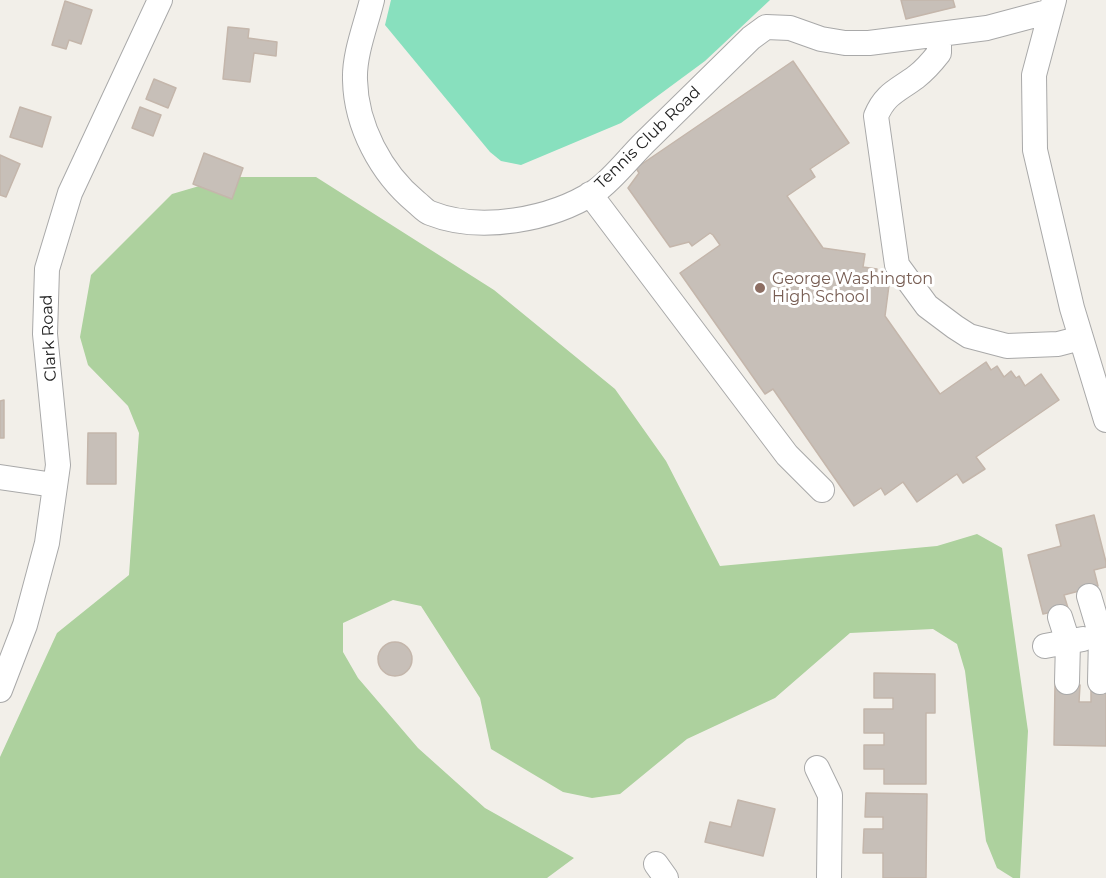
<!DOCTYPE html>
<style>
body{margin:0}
canvas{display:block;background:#f2efe9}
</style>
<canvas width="1106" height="878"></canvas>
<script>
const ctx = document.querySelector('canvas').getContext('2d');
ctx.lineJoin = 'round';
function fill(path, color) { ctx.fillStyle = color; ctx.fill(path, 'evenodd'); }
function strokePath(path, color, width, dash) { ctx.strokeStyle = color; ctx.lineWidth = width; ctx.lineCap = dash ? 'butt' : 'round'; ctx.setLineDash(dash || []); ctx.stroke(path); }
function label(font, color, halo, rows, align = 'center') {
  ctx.font = font + ' Montserrat,sans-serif'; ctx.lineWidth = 6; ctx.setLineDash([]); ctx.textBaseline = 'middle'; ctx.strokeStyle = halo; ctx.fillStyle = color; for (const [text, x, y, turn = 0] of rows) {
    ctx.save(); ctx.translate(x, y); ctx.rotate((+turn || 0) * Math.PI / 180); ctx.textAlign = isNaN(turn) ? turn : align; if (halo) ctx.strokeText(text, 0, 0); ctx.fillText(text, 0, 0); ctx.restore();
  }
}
fill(new Path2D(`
 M230,177H316L494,290L615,389L666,461L720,566L937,546L977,534L1002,548L1028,731L1020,878H1013L997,868L986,841L965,671L957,644L933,629L850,633L775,698L687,739L620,794L592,798L563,792L491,749L480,698L421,606L393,600L343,623V652L358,678L418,748L485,808L574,858L547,878H0V757L57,633L129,575L139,433L128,406L88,365L80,337L91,275L172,194Z`), '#add19e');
fill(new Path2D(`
 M391,0H770L705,61L621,123L521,165L501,161L490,152L385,25Z`), '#88e0be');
const building = new Path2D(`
 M901,0H953L955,7L906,19Z
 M65,1L92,10L81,44L69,40L66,49L52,45Z
 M228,27L249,29L248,38L277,42L276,56L254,53L250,82L223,79Z
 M793,61L849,143L810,169L815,177L787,196L823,248L865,254L863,267L877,269L875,284L889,285L885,316L940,394L986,362L991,370L997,366L1004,377L1011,371L1016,378L1019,376L1025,386L1041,374L1059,400L976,457L985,469L963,483L957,474L917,502L903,482L885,495L881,488L854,506L773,389L765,394L680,273L720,245L713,235L710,233L692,246L689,242L670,247L628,188L639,173L636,168Z
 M154,79L176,88L168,108L146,99Z
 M20,107L51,117L42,147L10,137Z
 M140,107L161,115L153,136L132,128Z
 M204,153L243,168L232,199L193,184Z
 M0,155L20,164L6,197L0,195Z
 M4,400V438H0V401Z
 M88,433H116V484H87Z
 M1094,515L1106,562V567L1094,570L1098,586L1064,595L1068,608L1043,614L1028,555L1061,546L1056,525Z
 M378 659a17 17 0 1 1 34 0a17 17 0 1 1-34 0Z
 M874,673L935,674V713H926V784H884V769H864V745H884V733H864V709H893V698H874Z
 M1055,684L1080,685L1079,702H1091V684H1106V746L1054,745Z
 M866,793L927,794L926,878H883V853H863L864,829H883V817H865Z
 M738,800L775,809L763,856L705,842L710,822L731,827Z`);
fill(building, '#c7bfb8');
strokePath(building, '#c4b6ab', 1.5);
const minor = new Path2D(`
 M372,0C366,25 354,54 355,80C356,126 381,173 416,202C421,206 425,211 430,213C480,233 551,220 596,191C612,180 629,158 644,143C680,108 715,73 751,38L766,27L790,28L821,39L845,43H869L987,28L1051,11
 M1054,0L1034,75L1035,150L1072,308L1106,420
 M939,35V53C932,62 925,70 916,77C897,91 885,94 876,116L897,265L927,306L955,327L969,336L1007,346L1058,344L1081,338
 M590,194L787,455L822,490
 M0,477L54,485
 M1089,596L1101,636L1100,682
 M1060,617L1068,642L1067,682
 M1045,646L1083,639
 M0,690L25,625L47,543L58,465L45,334L47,269L70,193L160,0
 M817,768L830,795L829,878
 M656,864L666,878`);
strokePath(minor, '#a9a9a9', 26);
strokePath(minor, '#fff', 24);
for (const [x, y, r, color] of [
 [760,288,6,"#8d6e63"]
]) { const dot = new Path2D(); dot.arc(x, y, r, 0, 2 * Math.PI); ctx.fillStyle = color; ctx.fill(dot); strokePath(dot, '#fff', 2); }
label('16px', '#222', '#fff', [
 ["Tennis Club Road",648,138,-44],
 ["Clark Road",49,338,-93]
]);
label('16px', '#785e54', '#fff', [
 ["George Washington",772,279],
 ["High School",772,297]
], 'left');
</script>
